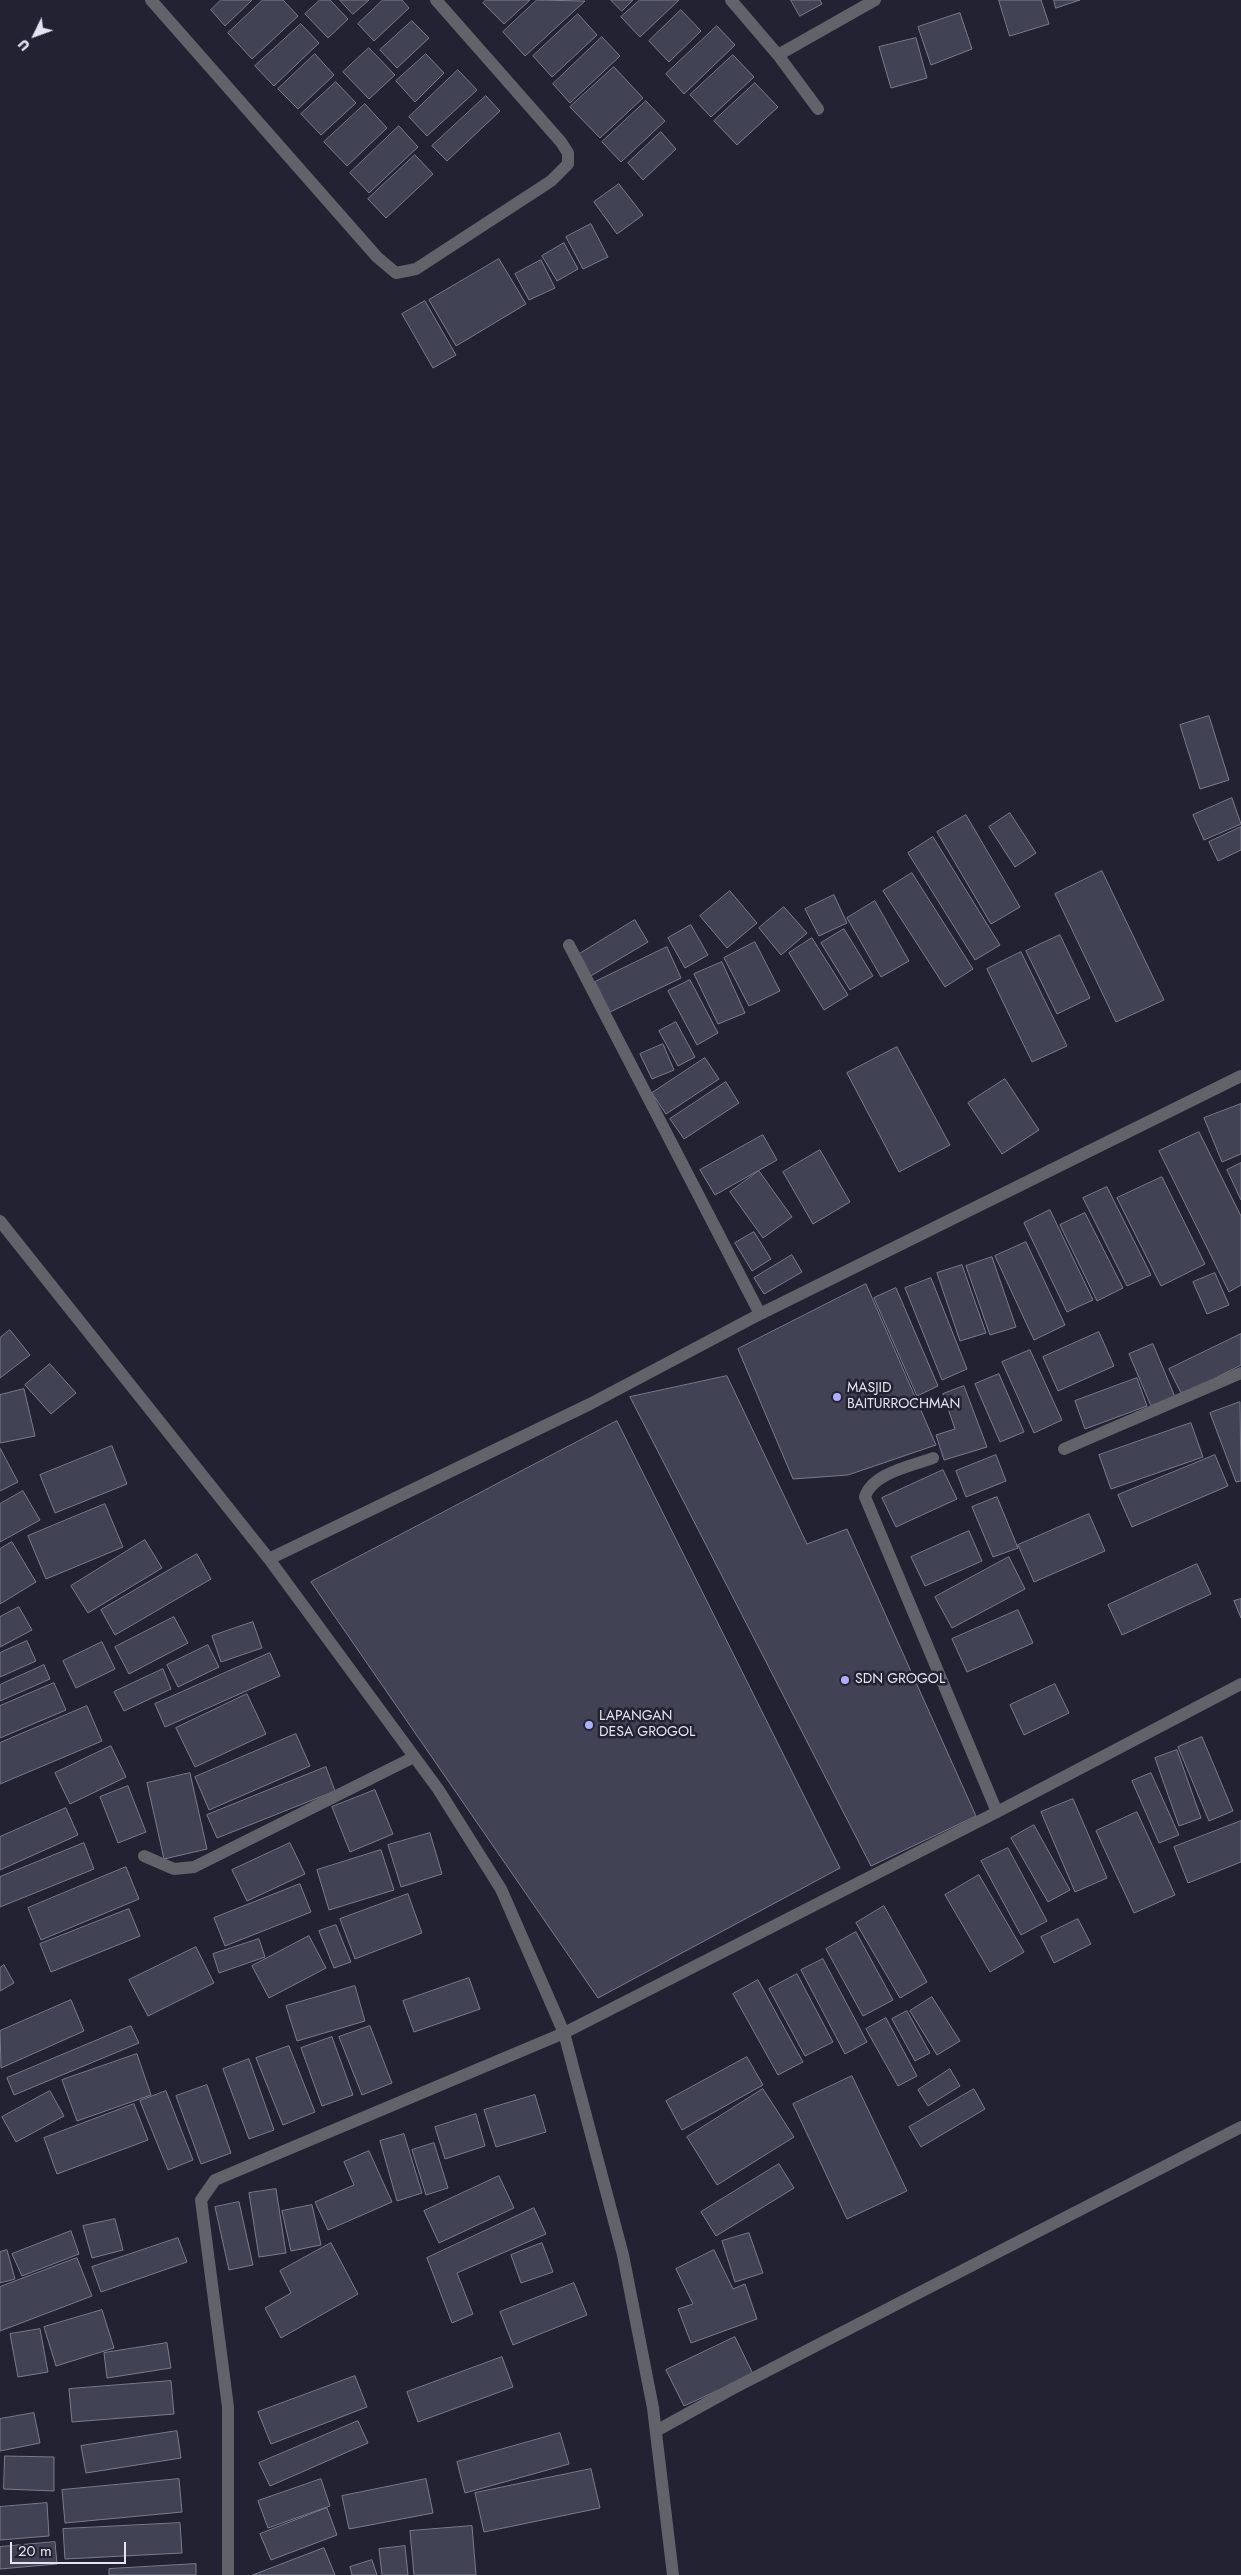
<!DOCTYPE html>
<style>
body{margin:0}
#map{position:relative;width:1241px;height:2575px;overflow:hidden;background:#222232;font-family:Jost,sans-serif}
canvas{display:block}
.north{position:absolute;left:10px;top:10px;width:50px;height:50px;-webkit-text-stroke:4px #222232;paint-order:stroke;rotate:228deg;font-size:14px;font-weight:700;line-height:20px;text-align:center;color:#e3e4ef}
.north::after{content:'';display:block;margin:auto;width:18px;height:22px;background:#e3e4ef;clip-path:polygon(50% 0,100% 100%,50% 72%,0 100%)}
.scale{position:absolute;left:10px;top:2542px;width:116px;height:22px;box-sizing:border-box;border:2px solid #e3e4ef;border-top:0;padding-left:6px;font-size:15px;line-height:18px;white-space:nowrap;color:#e3e4ef;-webkit-text-stroke:4px #222232;paint-order:stroke}
</style>
<div id="map">
<canvas width="1241" height="2575"></canvas>
<div class="north">U</div>
<div class="scale">20 m</div>
</div>
<script>
const ctx = document.querySelector('canvas').getContext('2d');
ctx.lineJoin = 'round';
function fill(path, color) { ctx.fillStyle = color; ctx.fill(path, 'evenodd'); }
function strokePath(path, color, width, dash) { ctx.strokeStyle = color; ctx.lineWidth = width; ctx.lineCap = dash ? 'butt' : 'round'; ctx.setLineDash(dash || []); ctx.stroke(path); }
function label(font, color, halo, rows, align = 'center') {
  ctx.font = font + ' Jost,sans-serif'; ctx.lineWidth = 5; ctx.setLineDash([]); ctx.textBaseline = 'middle'; ctx.strokeStyle = halo; ctx.fillStyle = color; for (const [text, x, y, turn = 0] of rows) {
    ctx.save(); ctx.translate(x, y); ctx.rotate((+turn || 0) * Math.PI / 180); ctx.textAlign = isNaN(turn) ? turn : align; if (halo) ctx.strokeText(text, 0, 0); ctx.fillText(text, 0, 0); ctx.restore();
  }
}
const building = new Path2D(`
 M221,0H252L225,26L211,10Z
 M263,0H283L298,16L252,59L228,33Z
 M320,0H330L348,19L328,38L305,14Z
 M340,0H369L353,14Z
 M383,0H402L409,8L374,41L358,24Z
 M486,0H530L504,24L483,3Z
 M537,0L585,1L525,56L503,32Z
 M611,0H633L622,11Z
 M640,0H679L640,37L621,17Z
 M791,0H820L822,4L800,16Z
 M999,0H1041L1049,24L1010,36Z
 M1054,0H1080L1056,8Z
 M681,10L701,31L669,62L649,41Z
 M960,13L972,49L931,65L918,27Z
 M578,14L597,35L552,77L533,56Z
 M412,21L429,38L397,68L380,50Z
 M301,24L319,43L274,86L255,66Z
 M717,26L735,45L684,94L666,74Z
 M602,37L620,56L570,103L553,84Z
 M916,38L927,78L891,88L879,47Z
 M369,48L395,75L369,99L343,72Z
 M315,54L334,75L298,109L278,89Z
 M426,54L444,73L415,102L396,81Z
 M733,55L754,77L711,117L690,95Z
 M614,67L643,98L600,138L570,107Z
 M458,70L477,90L427,136L409,117Z
 M336,82L356,103L321,135L301,114Z
 M755,83L778,107L737,145L714,121Z
 M486,96L500,111L447,161L432,146Z
 M646,101L665,121L621,162L602,142Z
 M365,104L387,128L347,166L324,142Z
 M399,126L418,147L369,193L350,173Z
 M661,132L676,149L643,180L628,163Z
 M415,155L433,174L386,218L368,199Z
 M619,184L643,215L617,234L594,202Z
 M591,224L608,257L583,269L566,237Z
 M564,243L578,269L557,281L542,256Z
 M499,259L526,304L456,346L429,300Z
 M541,260L555,288L529,300L515,274Z
 M425,301L456,355L433,368L402,314Z
 M1209,716L1229,780L1200,789L1180,725Z
 M1232,798L1241,824L1204,840L1193,815Z
 M1010,813L1036,853L1015,867L989,827Z
 M966,815L1020,907L991,924L937,832Z
 M1241,827V850L1218,861L1209,842Z
 M933,837L1000,945L975,960L908,853Z
 M1102,871L1164,1000L1116,1022L1055,894Z
 M912,873L973,969L945,987L883,891Z
 M730,891L757,923L727,948L700,916Z
 M834,895L847,923L819,936L805,909Z
 M875,901L909,961L881,977L847,918Z
 M784,907L807,933L781,955L759,928Z
 M635,920L648,942L589,977L576,956Z
 M691,925L708,955L685,968L668,938Z
 M844,929L873,976L850,990L821,943Z
 M1060,935L1090,998L1057,1014L1026,951Z
 M812,938L848,995L824,1010L789,953Z
 M755,942L780,991L749,1006L724,958Z
 M667,947L681,978L610,1012L595,982Z
 M1021,952L1067,1046L1032,1062L987,969Z
 M722,962L745,1013L718,1024L694,974Z
 M690,980L718,1033L697,1045L668,991Z
 M676,1022L695,1057L678,1066L659,1031Z
 M663,1044L674,1070L652,1079L640,1054Z
 M897,1047L950,1145L899,1172L847,1073Z
 M705,1058L719,1079L666,1114L652,1093Z
 M1005,1079L1039,1130L1002,1154L968,1103Z
 M726,1082L739,1103L684,1139L670,1119Z
 M1241,1104V1154L1222,1162L1204,1118Z
 M1199,1132L1241,1216V1285L1229,1292L1159,1151Z
 M763,1135L777,1160L715,1195L700,1170Z
 M820,1150L850,1202L813,1224L783,1172Z
 M1241,1163V1200L1227,1170Z
 M759,1171L792,1217L763,1238L730,1192Z
 M1162,1177L1205,1264L1161,1286L1117,1198Z
 M1107,1187L1151,1275L1127,1286L1083,1198Z
 M1050,1210L1093,1300L1067,1312L1024,1223Z
 M1085,1213L1123,1288L1097,1301L1060,1225Z
 M754,1232L771,1259L752,1271L735,1243Z
 M1026,1242L1065,1325L1034,1340L995,1256Z
 M792,1255L802,1272L764,1294L754,1278Z
 M992,1257L1016,1327L990,1335L966,1266Z
 M962,1265L986,1333L960,1341L937,1273Z
 M1215,1273L1229,1305L1207,1314L1193,1282Z
 M931,1278L967,1369L942,1380L905,1288Z
 M866,1284L936,1445L848,1475L793,1479L738,1349Z
 M896,1288L938,1386L917,1396L874,1298Z
 M10,1330L30,1355L0,1378V1338Z
 M1099,1332L1114,1366L1058,1391L1043,1357Z
 M1241,1334V1365L1182,1395L1169,1369Z
 M1153,1344L1175,1397L1151,1406L1129,1354Z
 M1030,1350L1062,1420L1034,1433L1002,1362Z
 M50,1364L76,1393L51,1414L25,1385Z
 M999,1374L1024,1432L1000,1442L975,1384Z
 M727,1376L807,1544L847,1529L976,1816L871,1866L630,1397Z
 M1137,1378L1147,1406L1085,1429L1075,1401Z
 M964,1386L987,1447L944,1460L936,1435L955,1429L943,1394Z
 M24,1389L35,1436L0,1443V1395Z
 M1240,1402L1241,1481L1236,1482L1210,1413Z
 M617,1421L840,1868L598,1998L311,1582Z
 M1191,1423L1203,1457L1111,1489L1099,1455Z
 M112,1446L127,1484L55,1513L40,1475Z
 M0,1448L18,1482L0,1491Z
 M996,1455L1006,1481L966,1497L956,1471Z
 M1215,1455L1228,1486L1132,1527L1118,1495Z
 M943,1470L957,1499L896,1527L882,1498Z
 M23,1491L40,1520L0,1542V1504Z
 M997,1497L1018,1548L993,1557L972,1507Z
 M105,1504L123,1547L46,1579L28,1536Z
 M1089,1514L1105,1551L1034,1582L1018,1545Z
 M969,1531L982,1561L925,1586L911,1557Z
 M145,1540L162,1568L88,1613L71,1586Z
 M12,1542L36,1582L0,1604V1549Z
 M197,1554L211,1579L115,1635L101,1610Z
 M1009,1557L1025,1589L952,1628L935,1597Z
 M1197,1564L1211,1594L1122,1635L1108,1605Z
 M1241,1599V1618L1234,1601Z
 M19,1607L32,1630L0,1647V1617Z
 M1018,1610L1033,1643L967,1672L952,1639Z
 M174,1617L188,1643L129,1674L115,1647Z
 M253,1622L262,1648L221,1662L212,1636Z
 M27,1641L36,1661L0,1677V1653Z
 M102,1642L115,1669L76,1688L63,1661Z
 M208,1645L219,1667L178,1687L167,1665Z
 M270,1653L280,1676L165,1727L155,1704Z
 M44,1665L50,1679L0,1701V1685Z
 M163,1669L171,1689L124,1711L114,1692Z
 M54,1683L66,1710L0,1738V1706Z
 M1055,1684L1069,1713L1024,1735L1010,1705Z
 M247,1694L266,1734L195,1767L176,1728Z
 M87,1706L102,1741L0,1784V1743Z
 M296,1734L310,1766L209,1810L195,1777Z
 M1202,1737L1233,1811L1209,1821L1178,1747Z
 M111,1746L126,1777L70,1804L55,1773Z
 M1177,1750L1201,1818L1179,1826L1155,1758Z
 M326,1767L335,1791L217,1838L207,1815Z
 M190,1773L207,1849L164,1859L147,1783Z
 M1151,1773L1179,1835L1159,1843L1132,1781Z
 M128,1786L146,1832L118,1843L100,1797Z
 M375,1790L393,1834L350,1852L332,1807Z
 M1073,1799L1107,1878L1075,1892L1041,1812Z
 M66,1808L78,1835L0,1870V1837Z
 M1137,1812L1175,1895L1134,1913L1096,1831Z
 M1241,1821V1862L1188,1883L1174,1847Z
 M1034,1825L1070,1890L1048,1902L1011,1838Z
 M430,1833L442,1874L401,1887L388,1845Z
 M84,1843L94,1869L0,1907V1877Z
 M290,1843L305,1874L247,1901L232,1870Z
 M1008,1848L1047,1921L1021,1935L981,1861Z
 M381,1850L394,1890L329,1910L317,1870Z
 M126,1867L139,1899L41,1940L28,1908Z
 M979,1875L1024,1952L990,1972L945,1895Z
 M300,1884L311,1912L225,1946L214,1918Z
 M408,1894L422,1933L355,1959L340,1919Z
 M884,1906L927,1982L900,1998L856,1923Z
 M129,1909L140,1936L51,1972L40,1944Z
 M1078,1919L1091,1944L1054,1963L1041,1937Z
 M336,1925L351,1962L334,1968L319,1931Z
 M856,1932L893,2000L863,2016L826,1949Z
 M309,1936L326,1968L269,1998L252,1966Z
 M259,1939L265,1957L219,1973L213,1954Z
 M196,1947L214,1983L148,2016L129,1980Z
 M823,1959L867,2042L845,2054L801,1970Z
 M4,1965L14,1983L0,1991V1968Z
 M797,1974L833,2042L805,2056L769,1989Z
 M469,1978L480,2009L414,2032L403,2001Z
 M758,1980L803,2062L778,2075L733,1994Z
 M355,1986L365,2021L297,2041L286,2006Z
 M932,1997L960,2041L937,2055L910,2011Z
 M71,2000L84,2031L1,2068L0,2031Z
 M907,2011L930,2053L915,2061L892,2019Z
 M886,2018L917,2076L898,2086L866,2029Z
 M131,2026L139,2043L14,2095L7,2078Z
 M370,2026L392,2083L362,2095L339,2037Z
 M332,2037L353,2095L322,2106L301,2048Z
 M289,2046L315,2112L283,2125L256,2058Z
 M137,2054L151,2095L77,2121L62,2080Z
 M747,2057L763,2085L682,2130L666,2101Z
 M249,2059L274,2130L249,2139L223,2069Z
 M950,2069L960,2086L928,2106L918,2090Z
 M852,2076L907,2191L847,2219L793,2104Z
 M207,2085L231,2153L201,2164L176,2096Z
 M763,2089L794,2137L717,2185L687,2137Z
 M974,2089L985,2109L921,2147L909,2127Z
 M50,2091L64,2116L16,2142L2,2117Z
 M166,2091L193,2160L168,2170L140,2101Z
 M535,2095L546,2132L496,2147L484,2110Z
 M134,2104L148,2140L57,2174L44,2138Z
 M476,2114L485,2146L445,2159L435,2127Z
 M404,2134L422,2193L397,2201L380,2141Z
 M434,2143L448,2188L426,2195L412,2150Z
 M369,2151L392,2202L328,2230L315,2202L354,2185L344,2162Z
 M779,2164L794,2188L716,2236L701,2212Z
 M499,2176L514,2208L439,2243L424,2211Z
 M276,2189L286,2253L259,2257L249,2193Z
 M239,2202L253,2265L229,2270L215,2207Z
 M312,2205L321,2245L291,2251L282,2211Z
 M534,2208L546,2234L457,2273L473,2314L452,2323L427,2258Z
 M115,2219L123,2250L92,2258L83,2226Z
 M71,2231L79,2254L22,2276L12,2254Z
 M749,2233L763,2273L735,2282L722,2241Z
 M178,2238L187,2262L101,2292L92,2267Z
 M331,2243L358,2294L281,2338L265,2308L291,2293L280,2271Z
 M542,2243L553,2272L521,2283L511,2255Z
 M7,2250L15,2279L0,2283V2252Z
 M714,2250L733,2289L745,2284L757,2319L691,2343L678,2309L693,2304L676,2269Z
 M77,2258L92,2296L0,2331V2287Z
 M574,2283L587,2315L513,2345L500,2312Z
 M102,2310L114,2348L56,2366L44,2327Z
 M40,2329L48,2372L18,2377L10,2334Z
 M735,2337L753,2374L684,2406L666,2370Z
 M167,2343L171,2368L107,2378L104,2353Z
 M502,2357L513,2387L418,2422L407,2392Z
 M355,2376L367,2407L271,2444L258,2412Z
 M171,2381L174,2414L72,2422L69,2389Z
 M34,2413L40,2443L0,2451V2419Z
 M358,2421L368,2443L270,2486L259,2463Z
 M177,2431L181,2458L86,2473L81,2446Z
 M560,2433L569,2464L465,2493L457,2462Z
 M5,2456L54,2457V2491L4,2489Z
 M591,2469L600,2508L484,2532L475,2493Z
 M179,2479L182,2512L65,2523L62,2490Z
 M321,2479L330,2506L268,2528L258,2501Z
 M426,2479L433,2513L349,2529L342,2496Z
 M47,2503L49,2536L0,2540V2507Z
 M327,2508L337,2535L271,2560L260,2534Z
 M180,2523L182,2553L65,2559L63,2529Z
 M472,2526L476,2575H414L410,2531Z
 M55,2542L57,2564L0,2569V2547Z
 M405,2546L408,2575H382L379,2549Z
 M324,2548L335,2575H253Z
 M372,2560L377,2575H352L350,2567Z
 M196,2564V2575H109V2569Z`);
fill(building, '#414253');
strokePath(building, '#7a7b8e', 1);
strokePath(new Path2D(`
 M151,0L377,257L396,273L416,269L551,181L568,164V153L561,142L436,0
 M731,0L778,55L818,109
 M778,55L875,0
 M569,945L760,1314
 M0,1221L269,1559L438,1789L501,1889L564,2033L623,2255L653,2408L673,2575
 M1064,1449L1241,1373
 M269,1559L590,1404L760,1314L1241,1076
 M997,1812L1241,1684
 M144,1856L174,1869L194,1867L414,1757
 M656,2431L732,2389L1241,2127
 M228,2575V2407L201,2200L215,2180L564,2033L997,1812L865,1497C872,1473 912,1466 933,1458`), '#61626a', 12);
for (const [x, y, r, color] of [
 [837,1397,5,"#aeaefb"],
 [845,1680,5,"#aeaefb"],
 [589,1725,5,"#aeaefb"]
]) { const dot = new Path2D(); dot.arc(x, y, r, 0, 2 * Math.PI); ctx.fillStyle = color; ctx.fill(dot); strokePath(dot, '#222232', 2); }
label('14px', '#e3e4ef', '#222232', [
 ["MASJID",847,1389],
 ["BAITURROCHMAN",847,1405],
 ["SDN GROGOL",855,1680],
 ["LAPANGAN",599,1717],
 ["DESA GROGOL",599,1733]
], 'left');
</script>
